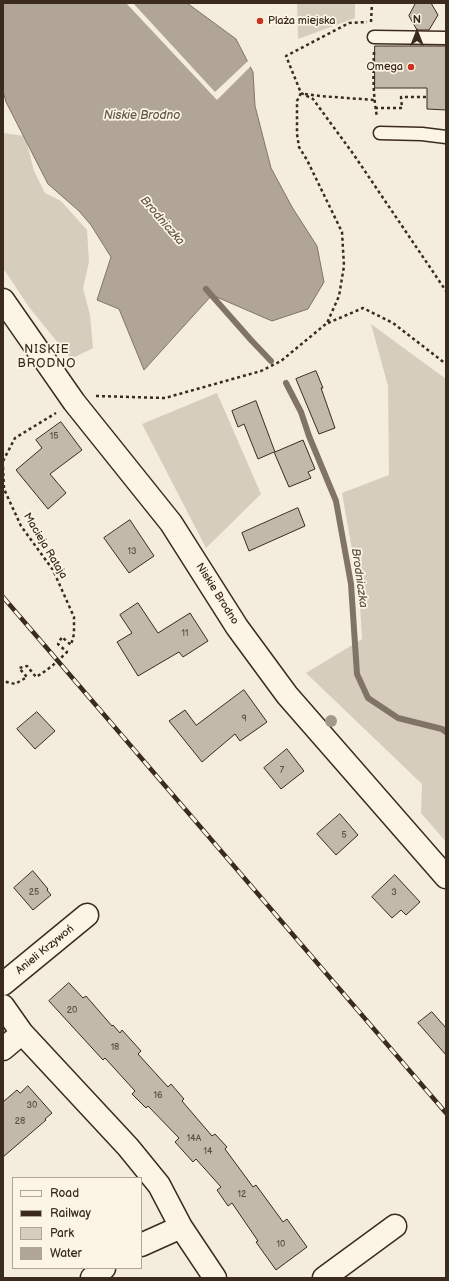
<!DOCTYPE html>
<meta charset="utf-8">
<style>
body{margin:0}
#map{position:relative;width:449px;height:1281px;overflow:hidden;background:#f4eddd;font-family:"Balsamiq Sans",sans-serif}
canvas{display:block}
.frame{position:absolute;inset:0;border:4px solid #3b2a1e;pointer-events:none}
.legend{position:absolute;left:12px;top:1177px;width:130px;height:92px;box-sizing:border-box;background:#fcf5e5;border:1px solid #afa495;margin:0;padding:5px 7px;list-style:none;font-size:12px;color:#3b2a1e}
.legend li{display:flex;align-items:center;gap:8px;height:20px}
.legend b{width:20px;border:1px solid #afa495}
.north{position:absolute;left:397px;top:12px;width:40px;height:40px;-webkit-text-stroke:3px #fcf5e5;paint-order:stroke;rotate:0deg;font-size:11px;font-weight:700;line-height:16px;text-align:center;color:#3b2a1e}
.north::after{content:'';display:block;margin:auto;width:14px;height:18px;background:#3b2a1e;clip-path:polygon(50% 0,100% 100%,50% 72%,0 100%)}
</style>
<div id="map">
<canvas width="449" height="1281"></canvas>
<div class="frame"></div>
<ul class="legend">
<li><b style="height:5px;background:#fcf5e5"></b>Road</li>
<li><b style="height:5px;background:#3b2a1e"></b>Railway</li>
<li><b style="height:11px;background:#d6cdbd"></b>Park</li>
<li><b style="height:11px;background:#b0a596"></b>Water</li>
</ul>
<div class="north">N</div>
</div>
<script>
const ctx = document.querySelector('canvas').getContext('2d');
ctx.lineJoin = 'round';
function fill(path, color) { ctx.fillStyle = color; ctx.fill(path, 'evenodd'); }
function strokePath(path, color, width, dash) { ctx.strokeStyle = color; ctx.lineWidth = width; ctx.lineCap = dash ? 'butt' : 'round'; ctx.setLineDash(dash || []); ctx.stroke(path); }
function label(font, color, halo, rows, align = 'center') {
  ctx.font = font + ' "Balsamiq Sans",sans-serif'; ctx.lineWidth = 3.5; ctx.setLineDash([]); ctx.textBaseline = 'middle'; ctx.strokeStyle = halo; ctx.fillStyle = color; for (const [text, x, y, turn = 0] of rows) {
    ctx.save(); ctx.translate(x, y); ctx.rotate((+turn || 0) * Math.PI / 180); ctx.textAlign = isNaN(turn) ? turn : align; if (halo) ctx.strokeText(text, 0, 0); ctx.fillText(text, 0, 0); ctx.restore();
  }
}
fill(new Path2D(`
 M297,3H355V18L298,39Z
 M3,133L25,136L34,171L45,193L61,201L87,230L89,262L83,288L90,315L93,348L71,359L29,307L3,268Z
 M371,324L446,379V842L421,813L422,784L306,673L362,639L359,590L342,493L389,475L388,386Z
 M217,393L261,494L206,548L142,424Z`), '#d6cdbd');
const water = new Path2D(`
 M3,3H187L236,39L253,72L255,106L271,168L292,207L317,246L324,282L308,309L272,321L212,295L144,370L119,309L97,300L111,257L91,225L79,211L48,184L6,102L3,91Z`);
fill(water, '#b0a596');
strokePath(water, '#817466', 1);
fill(new Path2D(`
 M126,3H133L215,92L249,60L252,65L217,100Z`), '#f4eddd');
strokePath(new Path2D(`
 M206,289L251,340L271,361
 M286,383L301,412L309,436L336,501L351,584L357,674L368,698L398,718L442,729L446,732`), '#817466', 6);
const building = new Path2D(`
 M416,3H431L438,15L429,30H417L409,16Z
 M375,46H446V110L427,109V88H375Z
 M316,371L323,388H321L335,428L319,434L296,379Z
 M256,401L275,452L303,440L315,469L308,472L311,478L289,487L274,452L258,459L244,424L238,427L232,411Z
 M61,422L82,450L50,474L66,493L48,509L16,470L42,448L36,440Z
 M298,508L305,526L249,551L242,533Z
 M130,520L154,556L129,573L104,538Z
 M138,603L158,633L190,613L208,641L183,657L179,652L138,676L117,642L132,633L120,615Z
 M244,690L267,722L240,741L235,734L202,762L169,721L185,710L196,725Z
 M37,712L55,731L35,749L17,729Z
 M287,749L304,771L281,789L264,768Z
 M340,814L358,835L336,855L317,834Z
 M33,871L48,889L47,890L51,895L33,910L14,888Z
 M395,875L420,902L406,915L401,910L392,918L372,897Z
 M69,983L83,998L86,996L112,1026L113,1025L120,1033L122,1030L141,1051L138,1054L168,1087L171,1084L184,1099L182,1101L212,1136L215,1134L227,1147L225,1149L253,1187L256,1185L283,1222L287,1219L307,1247L276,1270L256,1242L258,1241L232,1203L228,1206L217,1190L221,1187L196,1159L193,1162L175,1142L179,1138L148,1106L146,1108L132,1094L135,1091L105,1058L103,1060L49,1001Z
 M432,1012L446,1028V1055L418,1023Z
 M28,1086L52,1113L45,1119L46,1120L3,1157V1102L17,1090L20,1093Z`);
fill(building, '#c3b9aa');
strokePath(building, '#3b2a1e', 1);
const service = new Path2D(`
 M374,37L446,38
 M380,133L422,134L446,137`);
const minor = new Path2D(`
 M3,300L74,402L171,523L237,627L287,695L446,877
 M3,984L87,915
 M3,1006L22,1033L128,1147L159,1185L181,1227L215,1278
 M3,1049L22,1033
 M141,1245L181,1227
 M92,1278L104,1268
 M324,1278L395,1226`);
strokePath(service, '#3b2a1e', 15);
strokePath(minor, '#3b2a1e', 25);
strokePath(new Path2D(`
 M371,22L372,3
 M374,52C373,74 373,95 377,117
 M301,93L313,99L354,155L446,291
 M305,94L320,96L374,100
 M375,108H402L401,97H427
 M328,323L363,308L393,323L446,364
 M96,396L165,398L261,371L281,361L327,323L339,296L344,266L342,232L307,160L299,147L297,134V101L301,93L286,56L349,23L367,22
 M3,461L15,438L56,413
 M3,467L4,489L21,526L53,570L74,617V634L71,645L62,637L58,644L67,652C57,662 48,670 36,677L27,666L19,668L27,677L15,684L3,681`), '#3b2a1e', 2.5, [3, 3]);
strokePath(service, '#fcf5e5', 12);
strokePath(minor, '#fcf5e5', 22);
const rail = new Path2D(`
 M3,597L446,1113`);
strokePath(rail, '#3b2a1e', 4.5);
strokePath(rail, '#fcf5e5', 3, [9]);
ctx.fillStyle = '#a4988a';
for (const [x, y] of [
 [331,721]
]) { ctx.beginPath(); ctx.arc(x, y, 6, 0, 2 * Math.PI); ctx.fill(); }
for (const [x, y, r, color] of [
 [260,21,4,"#c8321e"],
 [411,67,4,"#c8321e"]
]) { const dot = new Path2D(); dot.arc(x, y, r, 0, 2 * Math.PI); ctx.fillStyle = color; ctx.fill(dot); strokePath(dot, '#fcf5e5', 1.5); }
label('9px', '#5d4e41', null, [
 ["15",54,437],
 ["13",132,552],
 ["11",185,634],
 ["9",244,719],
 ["7",282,771],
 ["5",344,836],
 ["25",34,893],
 ["3",394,893],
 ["20",72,1011],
 ["18",115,1048],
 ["16",158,1096],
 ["30",32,1106],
 ["28",20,1122],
 ["14A",194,1139],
 ["14",208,1152],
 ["12",242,1195],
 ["10",281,1245]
]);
label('11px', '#3b2a1e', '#fcf5e5', [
 ["Plaża miejska",268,21],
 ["Omega",403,67,"right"]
], 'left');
label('11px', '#3b2a1e', '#fcf5e5', [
 ["Macieja Rataja",45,546,59],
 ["Niskie Brodno",217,594,58],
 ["Anieli Krzywoń",45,950,-39]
]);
label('italic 12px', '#645548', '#fcf5e5', [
 ["Niskie Brodno",142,116],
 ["Brodniczka",162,221,49],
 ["Brodniczka",359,578,82]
]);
ctx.letterSpacing = '1px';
label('12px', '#3b2a1e', '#fcf5e5', [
 ["NISKIE",47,350],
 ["BRODNO",47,364]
]);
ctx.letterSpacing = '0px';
</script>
